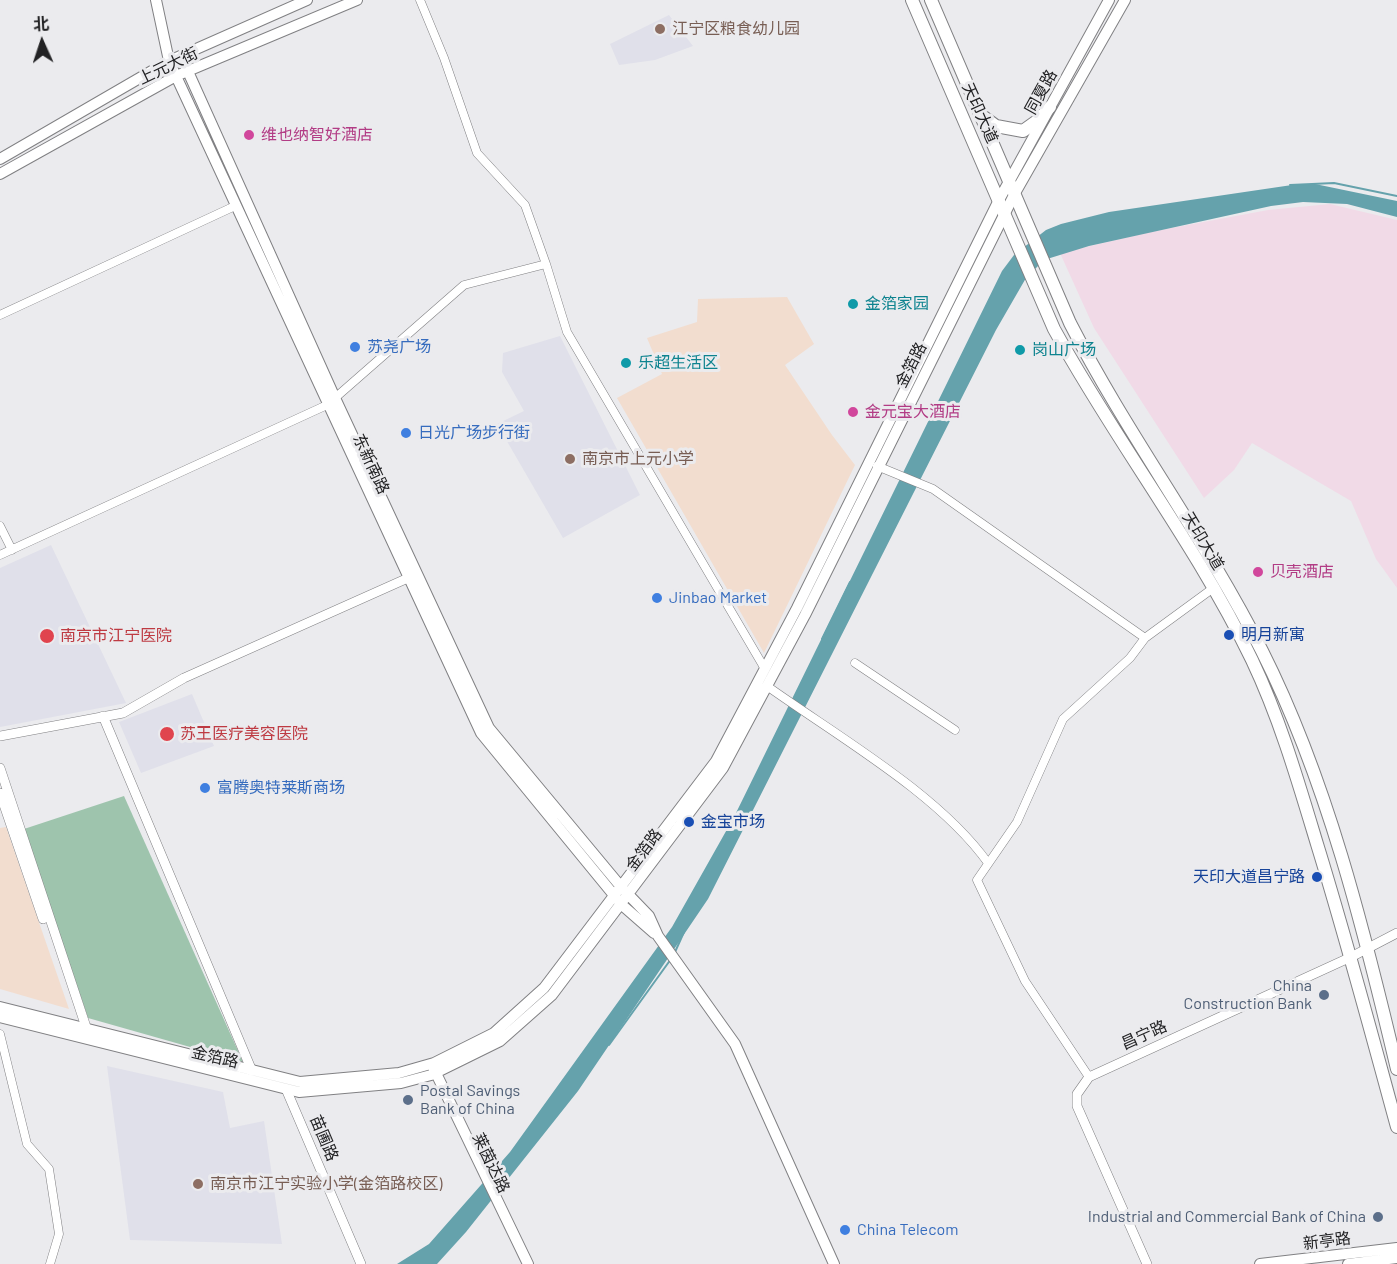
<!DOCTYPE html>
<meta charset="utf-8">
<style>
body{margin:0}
#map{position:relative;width:1397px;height:1264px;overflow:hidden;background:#ebebee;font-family:Barlow,"Noto Sans SC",sans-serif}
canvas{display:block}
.north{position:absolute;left:12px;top:12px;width:60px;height:60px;-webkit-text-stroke:4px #ebebee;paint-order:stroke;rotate:357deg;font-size:16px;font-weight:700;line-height:24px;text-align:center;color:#222224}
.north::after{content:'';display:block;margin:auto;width:21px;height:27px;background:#222224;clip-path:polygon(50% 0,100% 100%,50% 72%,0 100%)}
</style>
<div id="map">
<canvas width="1397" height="1264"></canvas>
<div class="north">北</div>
</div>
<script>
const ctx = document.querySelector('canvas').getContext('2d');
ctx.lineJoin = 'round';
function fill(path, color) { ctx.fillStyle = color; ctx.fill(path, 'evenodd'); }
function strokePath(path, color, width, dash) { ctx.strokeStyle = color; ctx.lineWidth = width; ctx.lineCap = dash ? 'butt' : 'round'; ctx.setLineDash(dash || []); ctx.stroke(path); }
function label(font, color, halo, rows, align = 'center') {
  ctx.font = font + ' Barlow,"Noto Sans SC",sans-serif'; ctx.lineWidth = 6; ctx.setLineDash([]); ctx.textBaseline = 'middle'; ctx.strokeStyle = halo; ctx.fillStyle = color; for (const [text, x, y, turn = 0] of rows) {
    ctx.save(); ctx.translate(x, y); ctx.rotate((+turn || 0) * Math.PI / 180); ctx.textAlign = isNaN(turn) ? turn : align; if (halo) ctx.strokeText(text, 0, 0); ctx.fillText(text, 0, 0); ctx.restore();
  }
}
fill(new Path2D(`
 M787,297L814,344L785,365L832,435L855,465L764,653L617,398L662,374L647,338L697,322L698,299Z
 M6,827L69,1009L0,989V828Z`), '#f2ddcf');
fill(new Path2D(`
 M1330,204L1397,220V588L1376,559L1351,501L1252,443L1234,470L1204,498L1094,328L1060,253L1150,232L1268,210Z`), '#f1dae7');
fill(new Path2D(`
 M669,15L693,46L655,60L619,65L610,44Z
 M560,336L640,495L563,538L497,424L524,411L502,372L503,353Z
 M51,545L126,703L0,727V568Z
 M192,694L214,746L141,773L119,722Z
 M107,1066L223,1092L230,1128L264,1121L282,1244L130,1240Z`), '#e0e0ea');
fill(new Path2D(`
 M124,796L243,1062L88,1018L24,829Z`), '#9ec4ad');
fill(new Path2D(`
 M1315,184L1397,201V217L1347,204L1303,202L1271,206L1089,246L1047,259L1038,266L1026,278L996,330L708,899L578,1091L466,1232L437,1264H397L429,1244L510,1152L672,927L734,817L1002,271L1014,255L1046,230L1061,224L1109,212L1292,185Z`), '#65a2ac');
strokePath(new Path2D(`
 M1290,185L1334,183L1397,196
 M822,639L850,582
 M675,952L684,932
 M609,1045L671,959`), '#65a2ac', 2);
const minor = new Path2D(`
 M420,0L444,58L477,153L525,205L546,264
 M0,315L235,206
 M877,466L933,489L1145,638
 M0,526L12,550
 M0,555L327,405L464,285L546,264L567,332L765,669
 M855,663L955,730
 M767,686C837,736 939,794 988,863
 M0,1034L27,1144L49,1169L59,1234L50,1264
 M1089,1077L1025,981L977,880L1017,822L1063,719L1130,658L1145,638L1212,589`);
const tertiary = new Path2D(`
 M103,716L252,1071
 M0,736L123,713L184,678L408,578
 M0,768L88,1033
 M0,793L43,919
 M286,1089L361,1264
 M1147,1264L1077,1106V1094L1089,1077L1351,957L1397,933`);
const secondary = new Path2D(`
 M156,0L169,61L481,733L622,905L654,933
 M181,56L335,398L489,728L622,888L649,916L658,936L735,1044L834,1264
 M0,159L169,61L307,0
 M0,174L176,76L357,0
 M0,1007L300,1082L399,1073L434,1063L494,1033L544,988L716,761L797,608L1000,198L1109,0
 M0,1017L299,1092L401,1083L431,1075L500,1041L552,995L723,768L805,615L1015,193L1125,0
 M433,1067L528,1264
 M1260,1264L1397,1248
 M1348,1264L1397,1258`);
const primary = new Path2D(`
 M912,0L1054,329C1116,442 1196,544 1252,660C1280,719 1298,781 1317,844C1346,938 1371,1032 1397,1127
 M931,0L1070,323C1128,436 1205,538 1262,651C1327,780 1364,930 1397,1069
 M981,115L996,126L1023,131L1037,121L1050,107`);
strokePath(minor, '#808083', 9);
strokePath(tertiary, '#808083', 10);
strokePath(secondary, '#808083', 12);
strokePath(primary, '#808083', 14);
strokePath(minor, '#fff', 8);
strokePath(tertiary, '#fff', 9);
strokePath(secondary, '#fff', 10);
strokePath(primary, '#fff', 12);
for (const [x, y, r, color] of [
 [660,29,6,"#8d6e63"],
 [249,135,6,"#d1479c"],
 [853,304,6,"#0f9aa8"],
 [355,347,6,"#3f7fe0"],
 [1020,350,6,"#0f9aa8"],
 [626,363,6,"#0f9aa8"],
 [853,412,6,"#d1479c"],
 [406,433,6,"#3f7fe0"],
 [570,459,6,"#8d6e63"],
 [1258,572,6,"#d1479c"],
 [657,598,6,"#3f7fe0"],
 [1229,635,6,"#1a4fb4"],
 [47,636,8,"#e0444e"],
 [167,734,8,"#e0444e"],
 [205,788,6,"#3f7fe0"],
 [689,822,6,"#1a4fb4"],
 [1317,877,6,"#1a4fb4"],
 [1324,995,6,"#5c6f8a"],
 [408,1100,6,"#5c6f8a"],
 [198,1184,6,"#8d6e63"],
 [1378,1217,6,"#5c6f8a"],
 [845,1230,6,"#3f7fe0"]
]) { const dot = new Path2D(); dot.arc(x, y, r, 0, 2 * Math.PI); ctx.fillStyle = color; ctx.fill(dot); strokePath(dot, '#ebebee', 2); }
label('16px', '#785e54', '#ebebee', [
 ["江宁区粮食幼儿园",672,29],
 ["南京市上元小学",582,459],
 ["南京市江宁实验小学(金箔路校区)",210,1184]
], 'left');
label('16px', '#222224', '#ebebee', [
 ["上元大街",168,66,-26],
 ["同夏路",1041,92,-61],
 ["天印大道",980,113,66],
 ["金箔路",911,365,-63],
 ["东新南路",371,464,65],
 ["天印大道",1203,541,59],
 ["金箔路",644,850,-53],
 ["昌宁路",1144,1035,-24],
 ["金箔路",215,1057,13],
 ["苗圃路",324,1138,67],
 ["莱茵达路",491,1163,64],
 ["新亭路",1327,1241,-7]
]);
label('16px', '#b23c85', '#ebebee', [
 ["维也纳智好酒店",261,135],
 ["金元宝大酒店",865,412],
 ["贝壳酒店",1270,572]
], 'left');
label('16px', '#0d838f', '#ebebee', [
 ["金箔家园",865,304],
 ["岗山广场",1032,350],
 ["乐超生活区",638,363]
], 'left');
label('16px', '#366cbe', '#ebebee', [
 ["苏尧广场",367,347],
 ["日光广场步行街",418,433],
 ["Jinbao Market",669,598],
 ["富腾奥特莱斯商场",217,788],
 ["China Telecom",857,1230]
], 'left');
label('16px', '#164399', '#ebebee', [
 ["明月新寓",1241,635],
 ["金宝市场",701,822],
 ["天印大道昌宁路",1305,877,"right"]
], 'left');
label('16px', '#be3a42', '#ebebee', [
 ["南京市江宁医院",60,636],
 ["苏王医疗美容医院",180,734]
], 'left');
label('16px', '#4e5e75', '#ebebee', [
 ["China",1312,986],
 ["Construction Bank",1312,1004],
 ["Postal Savings",420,1091,"left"],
 ["Bank of China",420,1109,"left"],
 ["Industrial and Commercial Bank of China",1366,1217]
], 'right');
</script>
